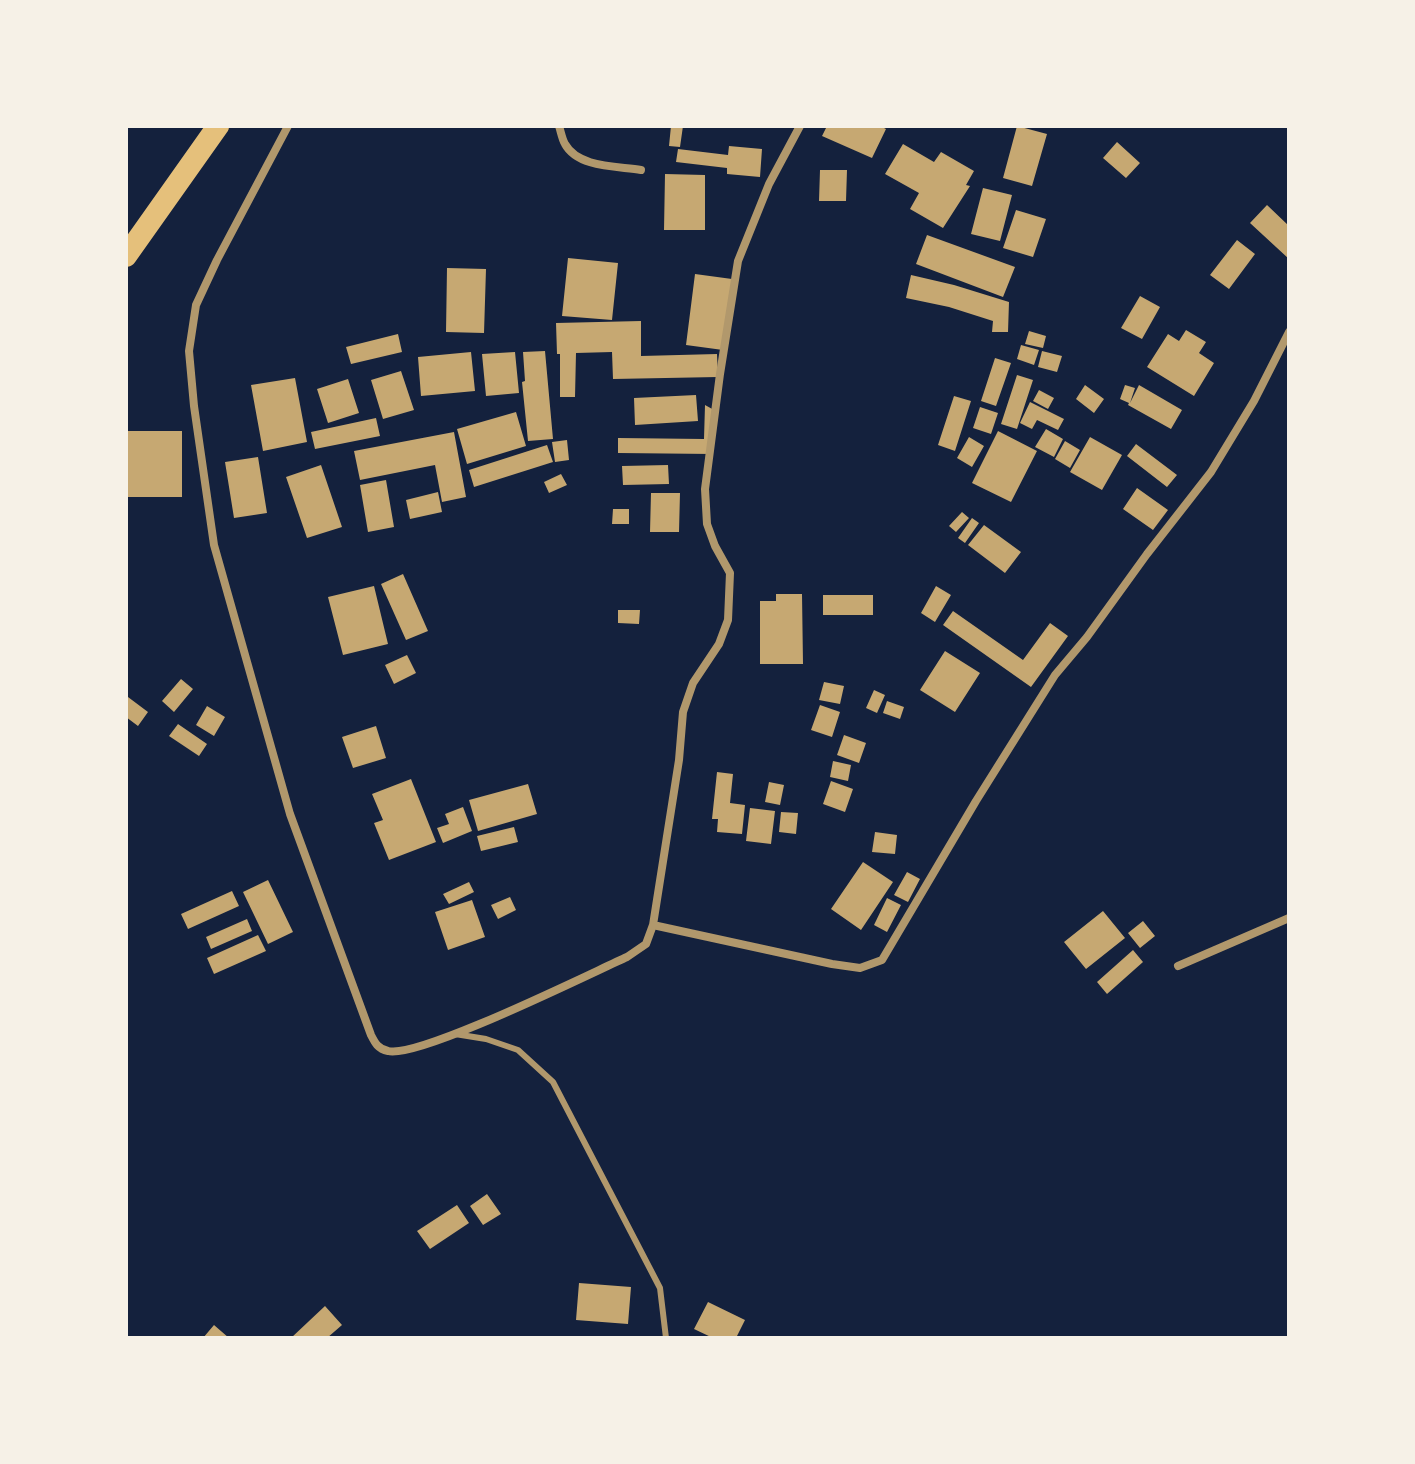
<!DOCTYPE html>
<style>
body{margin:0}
#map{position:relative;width:1415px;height:1464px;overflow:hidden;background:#14213d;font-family:"Roboto Serif",serif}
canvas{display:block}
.frame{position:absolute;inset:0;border:128px solid #f6f1e7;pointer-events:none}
</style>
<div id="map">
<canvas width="1415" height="1464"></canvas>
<div class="frame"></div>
</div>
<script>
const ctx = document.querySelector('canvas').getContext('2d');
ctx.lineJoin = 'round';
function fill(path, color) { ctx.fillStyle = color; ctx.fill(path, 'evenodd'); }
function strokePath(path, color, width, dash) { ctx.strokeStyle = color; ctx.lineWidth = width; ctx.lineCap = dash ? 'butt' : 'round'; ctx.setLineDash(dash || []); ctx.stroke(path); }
fill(new Path2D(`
 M671,126H683L680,147L669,146Z
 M827,126H880L886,129L872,158L822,136Z
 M1017,126L1047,134L1032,186L1003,178Z
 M1117,142L1140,163L1126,178L1103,158Z
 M903,144L934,162L941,152L974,171L966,185L970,186L943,228L910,209L919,193L885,174Z
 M729,146L762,149L760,177L727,174V168L676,162L678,149L728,155Z
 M820,170H847L846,201H819Z
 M665,174L705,175V230H664Z
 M983,188L1012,195L1000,241L971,234Z
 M1267,205L1289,226V259L1250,223Z
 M1016,210L1046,219L1033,257L1003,248Z
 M927,235L1015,267L1003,297L916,264Z
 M1237,240L1255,254L1229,289L1210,275Z
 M568,258L618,263L612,320L562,316Z
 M447,268L486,269L484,333L446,332Z
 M695,274L732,279L723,350L686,345Z
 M911,275L954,285L1009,302L1008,332H992L993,321L949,307L906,298Z
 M1140,296L1160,307L1142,339L1121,328Z
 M641,321V356L717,354L718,377L613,379L612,352L576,353L575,397H560V354H557L556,323Z
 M1186,330L1206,342L1199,353L1214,363L1194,396L1147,367L1168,334L1179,341Z
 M1029,331L1046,336L1043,348L1025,344Z
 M398,334L402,352L351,364L346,347Z
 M1021,345L1039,350L1034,365L1017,359Z
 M545,351L553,439L528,441L522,382L525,381L523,352Z
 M1042,351L1062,356L1057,372L1038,367Z
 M471,352L475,391L421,396L418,357Z
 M515,352L519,393L486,396L482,354Z
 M995,358L1011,363L996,406L981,401Z
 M401,371L414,410L383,419L371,380Z
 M1017,375L1033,380L1017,429L1001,424Z
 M295,378L307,442L263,451L251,385Z
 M348,379L359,413L328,423L317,389Z
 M1085,385L1104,399L1094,413L1076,399Z
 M1125,385L1135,388L1130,403L1139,385L1182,410L1171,429L1128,405L1129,403L1120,399Z
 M1039,390L1054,398L1048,409L1033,401Z
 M696,395L698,421L635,425L634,398Z
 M954,396L971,401L955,451L938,445Z
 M1030,402L1064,419L1058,430L1037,420L1032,429L1020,423Z
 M705,405L714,410L713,454L618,453V438L704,439Z
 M980,407L998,413L991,434L973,428Z
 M516,412L526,446L467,464L457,429Z
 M376,418L380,436L315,449L311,432Z
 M1046,429L1063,439L1054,457L1035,447Z
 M126,431H182V497H126Z
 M998,431L1037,451L1011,502L972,483Z
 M454,432L466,497L442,502L435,465L360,480L354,451Z
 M969,437L984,446L972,467L957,458Z
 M1090,437L1122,455L1102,490L1070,472Z
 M567,440L569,460L555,462L552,442Z
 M1065,441L1080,450L1070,468L1055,459Z
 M1136,444L1177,475L1167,487L1127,456Z
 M547,445L553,462L474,487L469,470Z
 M258,457L267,513L234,518L225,462Z
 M321,465L342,527L307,538L286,477Z
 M668,465L669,484L623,485L622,466Z
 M561,474L567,485L549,493L544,482Z
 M386,480L394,527L368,532L360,485Z
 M1137,488L1168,510L1153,530L1123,509Z
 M438,492L442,512L410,519L406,500Z
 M651,493H680L679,532H650Z
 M613,509H629V524H612Z
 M962,512L969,518L956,532L949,526Z
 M972,518L979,523L965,543L958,538Z
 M984,525L1021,552L1005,573L968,545Z
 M403,574L428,631L406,640L381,584Z
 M374,586L388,644L343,655L328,597Z
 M936,586L951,595L935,622L921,613Z
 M776,594H802L803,664H760V601H776Z
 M823,595H873V615H823Z
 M618,610H640L639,624L618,623Z
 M953,611L1023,660L1050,623L1068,636L1031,687L943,625Z
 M945,651L980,673L955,712L920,690Z
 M407,655L416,673L394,684L385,665Z
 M181,679L193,689L174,712L162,701Z
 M824,682L844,686L840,704L819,700Z
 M874,690L885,695L877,713L866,708Z
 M128,697L148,712L138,726L126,717V700Z
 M887,701L904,707L900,719L883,713Z
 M820,705L840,712L832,737L811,730Z
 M207,706L225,717L214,736L196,725Z
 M178,724L207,744L199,756L169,736Z
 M376,726L386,758L353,768L342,737Z
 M844,735L866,743L859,763L837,755Z
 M833,761L851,765L848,781L830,777Z
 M717,772L733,774L730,803L745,805L742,834L717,832L718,819H712Z
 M411,779L436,842L389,860L374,823L383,820L372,794Z
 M831,781L853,789L845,812L823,804Z
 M769,782L784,785L780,805L765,802Z
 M528,784L537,814L478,831L469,800Z
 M463,807L472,831L443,843L437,828L449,824L445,814Z
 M750,808L775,811L771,844L746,841Z
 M781,812L798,813L796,834L779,832Z
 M514,827L518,842L481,851L477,836Z
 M875,832L897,835L895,854L872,852Z
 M863,862L893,882L861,930L831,909Z
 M907,872L920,879L908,902L894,895Z
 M268,880L293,932L268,944L243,892Z
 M469,882L474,892L449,904L443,894Z
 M232,891L239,906L188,929L181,914Z
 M510,897L516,910L498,919L491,905Z
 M887,898L901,905L887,932L874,925Z
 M472,900L485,937L448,950L435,912Z
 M1103,911L1125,938L1086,969L1064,942Z
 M247,919L252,931L211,949L206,937Z
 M1143,921L1155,936L1140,948L1128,933Z
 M258,935L266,951L214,974L207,958Z
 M1133,950L1143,962L1107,994L1097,982Z
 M487,1194L501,1214L483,1225L470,1206Z
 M457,1205L469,1223L430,1249L417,1231Z
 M579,1283L631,1287L628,1324L576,1320Z
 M708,1302L745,1320L736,1338H713L694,1329Z
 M325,1306L342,1325L327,1338H291Z
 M214,1325L229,1338H203Z`), '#c6a872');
strokePath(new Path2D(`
 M455,1034L486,1039L518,1050L553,1082L660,1288L666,1338`), '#b1986c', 6);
strokePath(new Path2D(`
 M288,126L217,260L196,305L189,351L194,406L214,545L290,814L371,1035C375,1043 378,1049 388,1051C418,1059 589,974 627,957L646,944L653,925L679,760L683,712L693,683L719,644L728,620L730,573L715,546L707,524L705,489L720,374L738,261L769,184L800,126
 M559,126C561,132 562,139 565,144C578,168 618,166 641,170
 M653,925L832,964L860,968L882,960L976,801L1055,675L1087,637L1147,554L1211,472L1254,401L1289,332
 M1178,966L1289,918`), '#b1986c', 8);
strokePath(new Path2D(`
 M126,256L218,126`), '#e5c07b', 22);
</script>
